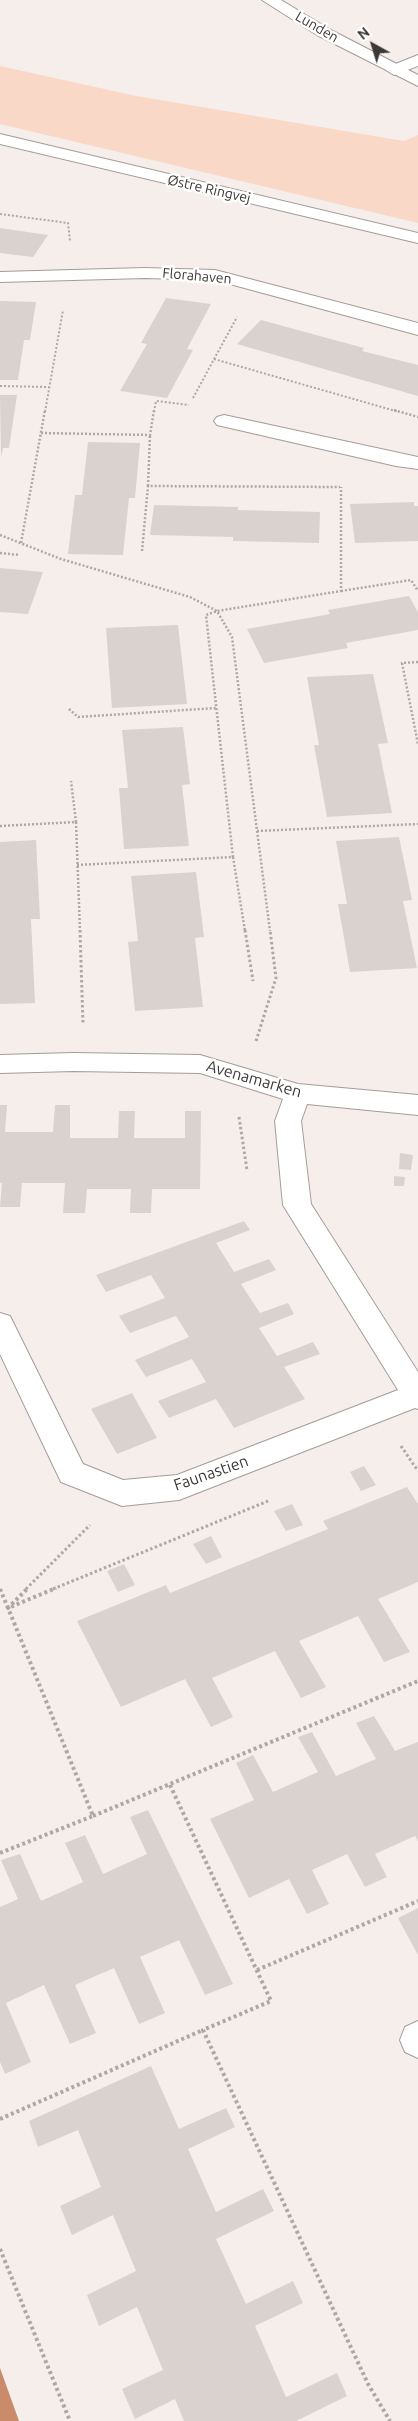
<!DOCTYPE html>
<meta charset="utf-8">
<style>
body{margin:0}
#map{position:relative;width:418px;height:2421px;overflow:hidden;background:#f6eeea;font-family:Ubuntu,sans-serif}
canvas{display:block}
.north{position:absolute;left:348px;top:20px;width:50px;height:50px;-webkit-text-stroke:4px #fff;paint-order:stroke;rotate:321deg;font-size:14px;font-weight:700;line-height:20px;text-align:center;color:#3b3836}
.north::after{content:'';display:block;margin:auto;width:18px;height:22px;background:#3b3836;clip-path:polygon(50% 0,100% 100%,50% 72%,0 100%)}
</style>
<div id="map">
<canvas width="418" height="2421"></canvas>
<div class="north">N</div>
</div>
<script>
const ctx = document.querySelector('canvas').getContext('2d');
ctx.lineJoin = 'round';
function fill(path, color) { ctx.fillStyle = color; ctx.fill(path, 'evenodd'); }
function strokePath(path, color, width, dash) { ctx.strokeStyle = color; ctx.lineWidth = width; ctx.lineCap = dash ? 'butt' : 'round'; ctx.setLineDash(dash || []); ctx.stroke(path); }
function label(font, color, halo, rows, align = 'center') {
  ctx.font = font + ' Ubuntu,sans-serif'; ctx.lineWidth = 5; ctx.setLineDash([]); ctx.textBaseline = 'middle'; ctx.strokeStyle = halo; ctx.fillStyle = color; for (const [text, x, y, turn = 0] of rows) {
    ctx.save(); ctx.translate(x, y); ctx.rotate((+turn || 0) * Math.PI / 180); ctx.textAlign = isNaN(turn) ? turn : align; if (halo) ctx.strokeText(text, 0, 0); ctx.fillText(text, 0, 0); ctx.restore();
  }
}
fill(new Path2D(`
 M0,66L136,96L404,141L418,135V223L0,124Z`), '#f9d8c7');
fill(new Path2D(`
 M0,2368L19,2421H0Z`), '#c98b6a');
fill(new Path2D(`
 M0,228L48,235L33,257L0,253Z
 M166,298L211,304L187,349L193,350L167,398L120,391L147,344L141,343Z
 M0,301L36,302L30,340H24L18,380H0Z
 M261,320L364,348L362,351L418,365V396L237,344Z
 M0,395H17L9,448H3L1,458Z
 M88,442L140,443L135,498H129L123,555L68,554L75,495H82Z
 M414,502V506H418V541L355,543L350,504Z
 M154,505L238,507V510L320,512L319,543L233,541V537L150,535Z
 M0,568L43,572L28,614L0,612Z
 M409,596L418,612V630L346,643L348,648L264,663L247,629L330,614L328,610Z
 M178,625L187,704L112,708L106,628Z
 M373,674L388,743L378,744L392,813L327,817L314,745H319L307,677Z
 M183,727L190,784L182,785L189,846L124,849L119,788H128L122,730Z
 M399,837L412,900L403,901L417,968L350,972L338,904H347L336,841Z
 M36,840L40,919H31L35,1003L0,1004V842Z
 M196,872L204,937L195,938L203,1007L135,1011L128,942L138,941L131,876Z
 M0,1105H7L5,1132H53L55,1105H70V1138H118L119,1111H135L134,1138H185V1111H201L200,1189H152L151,1213H130L131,1189H87L85,1213H63L65,1183H22L20,1207H0L2,1183H0Z
 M400,1153L413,1155L411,1170L399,1169Z
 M394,1176L405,1177L404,1186H394Z
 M244,1221L250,1230L216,1243L234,1272L269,1259L276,1270L241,1284L260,1313L288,1303L294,1314L259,1328L277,1356L313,1342L320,1354L284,1367L305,1399L234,1428L216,1399L169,1418L158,1401L206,1382L192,1359L146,1377L135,1360L189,1337L176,1316L130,1333L119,1316L165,1298L151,1275L106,1292L96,1275Z
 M132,1393L157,1438L117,1454L91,1409Z
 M364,1466L376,1485L361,1491L350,1472Z
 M407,1487L418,1504V1582L378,1599L410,1652L384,1662L358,1616L299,1641L326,1687L301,1698L275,1651L212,1678L233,1717L211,1727L185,1679L121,1707L77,1621L166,1585L170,1593L328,1529L323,1521Z
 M292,1504L303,1525L286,1531L274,1511Z
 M211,1536L222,1557L206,1564L193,1544Z
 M124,1564L135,1585L118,1592L107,1571Z
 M374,1716L395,1751L418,1742V1841L415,1836L375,1854L387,1877L365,1887L347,1854L312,1870L329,1904L307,1914L289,1879L249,1898L210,1819L254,1800L236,1763L253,1755L273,1792L318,1772L298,1737L312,1732L336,1776L376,1759L356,1723Z
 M148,1810L233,1984L205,1995L179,1940L140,1957L165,2013L139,2024L114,1968L75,1985L96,2033L70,2044L44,1985L6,2003L31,2062L5,2074L0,2062V1907L18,1899L1,1860L20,1854L41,1901L83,1882L65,1843L85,1835L103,1874L147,1854L130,1817Z
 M418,1908V1955L398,1918Z
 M151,2066L179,2129L226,2108L235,2127L188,2149L216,2212L263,2189L274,2211L216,2239L246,2304L293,2281L303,2303L255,2326L286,2397L337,2373L347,2396L296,2421H184L175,2399L135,2419L122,2389L163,2370L137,2307L99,2326L87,2295L136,2271L113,2215L72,2235L60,2206L101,2187L78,2130L38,2147L29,2121Z`), '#dad2ce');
const street = new Path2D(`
 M418,55V66L394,75L386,70L388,67Z
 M145,268L215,270L418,323V335L215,280L145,278L0,282V272Z
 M224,415L418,457V469L396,466L217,425L214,421L217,417Z
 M73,1053L200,1055L298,1084L418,1095V1115L307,1104L301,1121L311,1204L418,1372V1409L415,1408L179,1500L122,1506L61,1482L0,1354V1313L10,1316L83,1464L123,1480L177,1475L398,1390L283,1205L275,1121L283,1099L200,1073L73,1071L0,1073V1055Z
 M418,2021V2058L405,2052L400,2040L405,2027Z`);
const secondary = new Path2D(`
 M262,0H281L329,29L418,75V86L317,35Z
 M0,134L418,233V243L0,144Z`);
strokePath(street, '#a49c99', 2);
strokePath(secondary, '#a49c99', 2);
strokePath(new Path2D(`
 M0,214L68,223L70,241
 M214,359L399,412
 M0,386L49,387
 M193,398L237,317
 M45,412L63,310
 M154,412L156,401L189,405`), '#aea8a5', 2, [2, 2]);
strokePath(new Path2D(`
 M394,410L418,417
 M41,433L150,435L154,410
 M148,486L150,435
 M0,535L61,559L190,597L217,611L232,637L270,931
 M21,543L45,410
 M142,551L148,486L340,487
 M0,553L20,555
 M341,591L411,580L418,591
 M418,662L402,663L418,744
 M69,709L78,717L216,708
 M76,822L80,931
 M0,826L76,822L71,781
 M257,831L418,824
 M233,857L245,931
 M77,865L233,857L206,615L217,611L341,591V487`), '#aea8a5', 2.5, [2, 2]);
strokePath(new Path2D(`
 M80,930L83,1024
 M245,930L253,981
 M256,1041L276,978L270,930
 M239,1117L247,1170
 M401,1446L418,1471
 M26,1589L90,1525
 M53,1589L268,1501`), '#aea8a5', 3, [2.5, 2.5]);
strokePath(new Path2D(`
 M0,1589L8,1608L56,1588
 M170,1785L271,2001L203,2030L368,2384L390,2421
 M93,1816L418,1681
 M0,1853L93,1816L8,1608L28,1588
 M257,1970L418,1901
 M0,2119L203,2030
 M0,2249L70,2421`), '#aea8a5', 4, [3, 3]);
fill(street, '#fff');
fill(secondary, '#fff');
label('14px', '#3b3836', '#fff', [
 ["Lunden",317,27,30],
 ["Østre Ringvej",209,189,13],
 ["Florahaven",197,276,5]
]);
label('16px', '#3b3836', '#fff', [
 ["Avenamarken",254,1079,16],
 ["Faunastien",211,1473,-19]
]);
</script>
